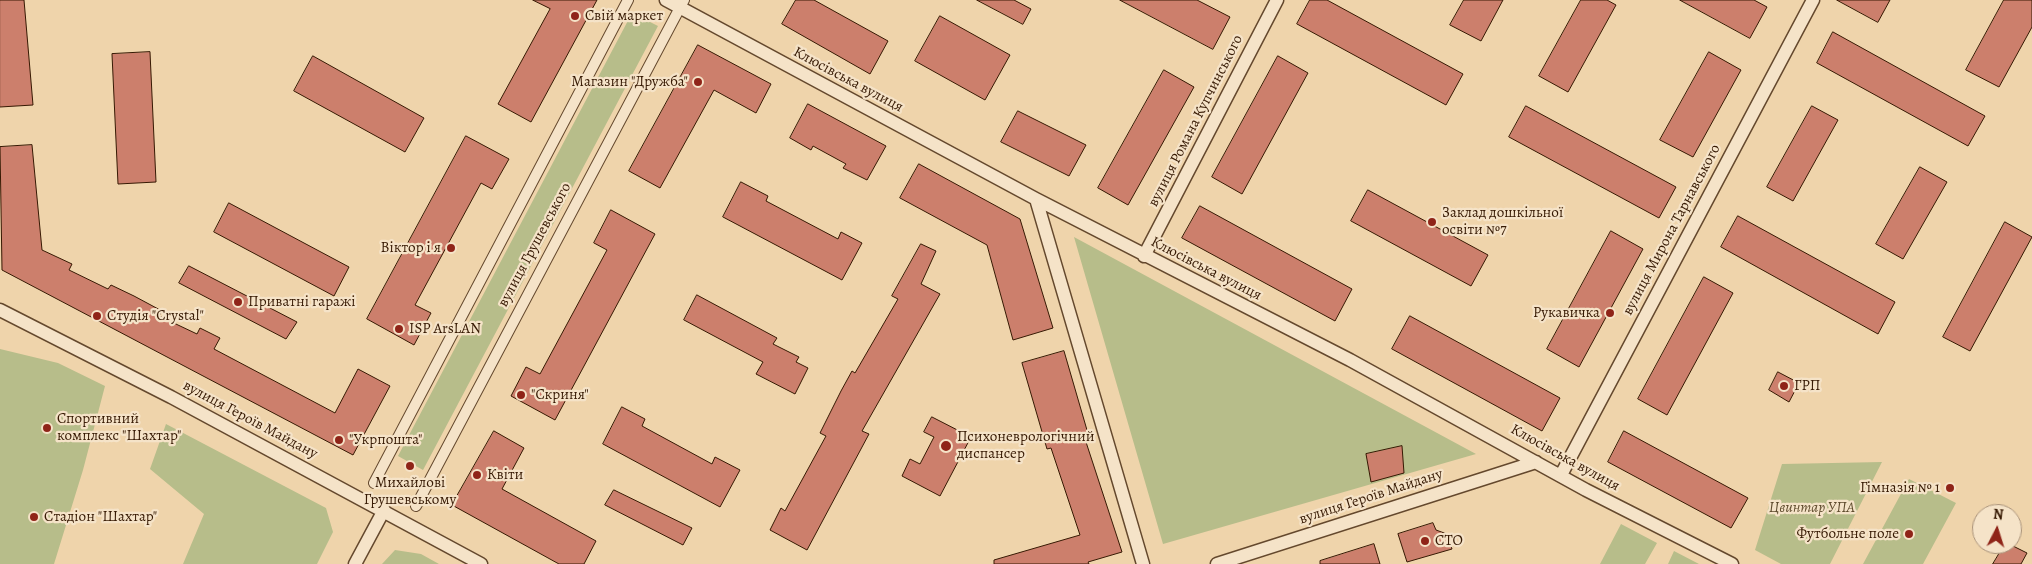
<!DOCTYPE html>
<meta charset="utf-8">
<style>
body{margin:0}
#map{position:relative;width:2032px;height:564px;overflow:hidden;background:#efd4ab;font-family:Alegreya,serif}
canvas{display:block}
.north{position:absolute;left:1972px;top:504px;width:50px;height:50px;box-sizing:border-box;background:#f5e3c8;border:1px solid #a99279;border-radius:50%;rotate:5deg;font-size:14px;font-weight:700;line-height:20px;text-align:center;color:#361903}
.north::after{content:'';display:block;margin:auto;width:18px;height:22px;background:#8f2418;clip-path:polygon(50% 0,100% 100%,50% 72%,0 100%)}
</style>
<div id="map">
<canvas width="2032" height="564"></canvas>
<div class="north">N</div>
</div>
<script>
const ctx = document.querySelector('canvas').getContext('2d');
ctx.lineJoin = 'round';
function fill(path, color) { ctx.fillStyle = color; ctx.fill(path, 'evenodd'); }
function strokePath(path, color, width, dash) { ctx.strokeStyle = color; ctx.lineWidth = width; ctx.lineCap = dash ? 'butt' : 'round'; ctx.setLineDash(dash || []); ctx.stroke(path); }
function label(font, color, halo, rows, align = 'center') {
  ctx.font = font + ' Alegreya,serif'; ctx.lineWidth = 4.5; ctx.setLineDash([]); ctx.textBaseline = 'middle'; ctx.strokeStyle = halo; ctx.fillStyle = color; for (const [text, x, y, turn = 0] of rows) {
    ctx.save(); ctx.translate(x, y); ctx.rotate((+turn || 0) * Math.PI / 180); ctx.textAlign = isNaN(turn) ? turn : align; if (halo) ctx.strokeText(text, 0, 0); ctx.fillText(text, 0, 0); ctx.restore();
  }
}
fill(new Path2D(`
 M632,13L658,26L423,470L398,456Z
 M1074,237L1476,454L1163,544Z
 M0,349L58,363L105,386L83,470L54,564H0Z
 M166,424L326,508L333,532L317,564H183L204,514L150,469Z
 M1882,462L1830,564H1781L1755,550L1782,464Z
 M1909,479L1956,503L1923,564H1863Z
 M1621,524L1657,543L1645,564H1600Z
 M395,550L421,554L439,564H382Z
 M1674,551L1699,564H1668Z`), '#b7bd8a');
const building = new Path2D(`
 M0,0H24L33,105L0,107Z
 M533,0H597L531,122L498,104L550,9Z
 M796,0H814L888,41L870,74L782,24Z
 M977,0H1014L1031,9L1023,24Z
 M1120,0H1197L1230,17L1213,49Z
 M1310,0H1327L1463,74L1446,105L1297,24Z
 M1464,0H1503L1481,41L1450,25Z
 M1581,0H1607L1616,5L1568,92L1539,76Z
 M1680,0H1754L1767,7L1750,38Z
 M1837,0H1890L1878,22Z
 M2004,0H2032V27L1999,87L1966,70Z
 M940,16L1010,55L985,100L915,61Z
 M1833,32L1985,116L1968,146L1817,63Z
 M698,45L771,84L756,113L714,90L660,188L629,171Z
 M150,52L156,182L118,184L112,54Z
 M1709,52L1741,70L1693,157L1660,140Z
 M313,56L424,118L405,152L294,91Z
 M1278,56L1308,73L1242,194L1212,177Z
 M1164,70L1194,87L1128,205L1098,188Z
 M808,104L886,146L867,180L843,168L846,164L813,146L811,150L790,138Z
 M1526,106L1676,187L1659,218L1509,137Z
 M1812,106L1838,120L1793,201L1767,187Z
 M1018,111L1086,145L1069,176L1001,142Z
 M466,136L509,159L492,189L481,183L415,305L431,313L414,345L367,319Z
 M32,145L42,250L72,264L69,270L108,289L111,285L134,296L162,311L159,316L197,334L200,328L220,338L214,349L335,413L358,369L390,386L353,455L2,270L0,147Z
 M919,164L1020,219L1053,328L1013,340L987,245L900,198Z
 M1920,167L1947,182L1903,259L1876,244Z
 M741,182L768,196L766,201L838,239L841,232L862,243L842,280L723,217Z
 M1368,190L1488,255L1471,286L1351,221Z
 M229,203L349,267L334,296L214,232Z
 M1200,206L1352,289L1335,321L1182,238Z
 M611,210L655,234L555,420L511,396L526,367L540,374L607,250L594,243Z
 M1738,216L1895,302L1878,334L1721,247Z
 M2005,222L2032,237L1970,351L1943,337Z
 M1611,231L1643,249L1579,367L1547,349Z
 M921,244L936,251L921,284L940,294L862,431L869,434L807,550L770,530L781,508L785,511L826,436L820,433L841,391L852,371L855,373L898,299L892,296Z
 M189,266L297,322L286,339L179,283Z
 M1704,277L1733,293L1667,415L1638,399Z
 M697,295L777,338L773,344L799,357L796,362L808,368L795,394L756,374L763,362L684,320Z
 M1410,316L1560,398L1542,431L1392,349Z
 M1064,351L1089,437L1085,439L1122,552L1088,562L1089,564H994V560L1080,535L1051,448L1047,449L1022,363Z
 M1778,372L1799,383L1789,402L1769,390Z
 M622,407L645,419L642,426L712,464L715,457L740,470L720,507L603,444Z
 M932,417L971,437L940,496L902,476L910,459L920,464L934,437L924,432Z
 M494,431L524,448L502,489L596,541L584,564H559L452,505Z
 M1624,431L1748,498L1731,528L1608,462Z
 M1402,446L1404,473L1371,482L1366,454Z
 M614,490L692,528L683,545L605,505Z
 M1433,523L1436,530L1447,534L1452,549L1407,562L1398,534Z
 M1374,544L1380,564H1320V561Z
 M2005,544H2009L2027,553L2021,564H1993Z`);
fill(building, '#cc7f6c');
strokePath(building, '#361903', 1);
const pedestrian = new Path2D(`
 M374,483L628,0
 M416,506L684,0`);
const minor = new Path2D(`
 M666,0L1036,199L1350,360L1586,490L1732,564
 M1036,199L1143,564
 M1144,256L1277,0
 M0,310L171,397L481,564
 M1561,475L1813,0
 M355,564L384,510
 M1217,564L1536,462`);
strokePath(pedestrian, '#64482d', 12);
strokePath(minor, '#64482d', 15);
strokePath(pedestrian, '#f5e3c8', 10);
strokePath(minor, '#f5e3c8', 12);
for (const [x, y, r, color] of [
 [575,16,5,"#8f2418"],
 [698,82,5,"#8f2418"],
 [1432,222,5,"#8f2418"],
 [451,248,5,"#8f2418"],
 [238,302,5,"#8f2418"],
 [1610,313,5,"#8f2418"],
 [97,316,5,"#8f2418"],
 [399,329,5,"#8f2418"],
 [1784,386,5,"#8f2418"],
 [521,395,5,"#8f2418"],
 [47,428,5,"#8f2418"],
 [339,440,5,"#8f2418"],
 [946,446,6,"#8f2418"],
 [410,466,5,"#8f2418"],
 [477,475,5,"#8f2418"],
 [1950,488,5,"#8f2418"],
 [34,517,5,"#8f2418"],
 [1909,534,5,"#8f2418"],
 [1425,541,5,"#8f2418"]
]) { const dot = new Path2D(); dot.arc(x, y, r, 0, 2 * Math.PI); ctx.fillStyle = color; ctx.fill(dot); strokePath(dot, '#f5e3c8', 2); }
label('15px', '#361903', '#f5e3c8', [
 ["Свiй маркет",585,16],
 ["Магазин \"Дружба\"",688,82,"right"],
 ["Заклад дошкільної",1442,213],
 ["освіти №7",1442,230],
 ["Віктор і я",441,248,"right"],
 ["Приватні гаражі",248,302],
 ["Рукавичка",1600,313,"right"],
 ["Студія \"Crystal\"",107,316],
 ["ISP ArsLAN",409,329],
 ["ГРП",1794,386],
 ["\"Скриня\"",531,395],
 ["Спортивний",57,419],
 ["комплекс \"Шахтар\"",57,436],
 ["Психоневрологічний",957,437],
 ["диспансер",957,454],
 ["\"Укрпошта\"",349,440],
 ["Квіти",487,475],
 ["Михайлові",410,483,"center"],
 ["Грушевському",410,500,"center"],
 ["Гімназія № 1",1940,488,"right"],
 ["Стадіон \"Шахтар\"",44,517],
 ["Футбольне поле",1899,534,"right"],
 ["СТО",1435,541]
], 'left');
label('15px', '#361903', '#f5e3c8', [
 ["Клюсівська вулиця",848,80,28],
 ["вулиця Романа Купчинського",1196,121,-63],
 ["вулиця Мирона Тарнавського",1672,230,-62],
 ["вулиця Грушевського",535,245,-62],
 ["Клюсівська вулиця",1206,269,27],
 ["вулиця Героїв Майдану",250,420,28],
 ["Клюсівська вулиця",1565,458,29],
 ["вулиця Героїв Майдану",1371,497,-18]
]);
label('italic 15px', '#5d4a2c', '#f5e3c8', [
 ["Цвинтар УПА",1812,508]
]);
</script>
